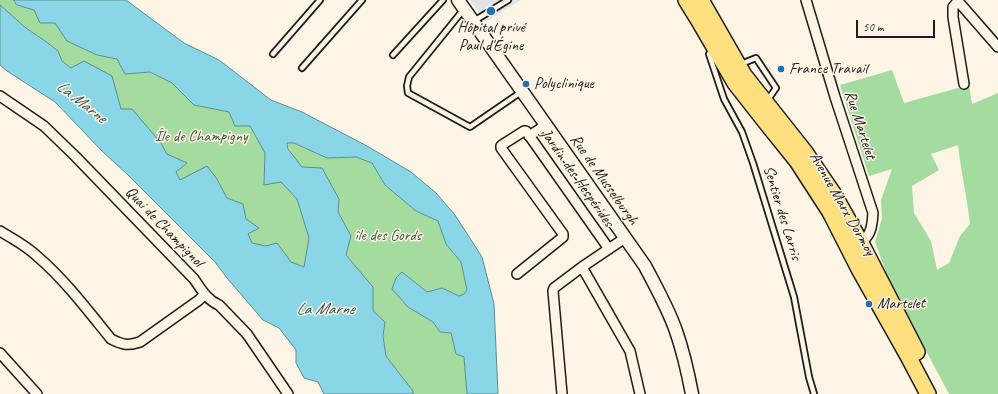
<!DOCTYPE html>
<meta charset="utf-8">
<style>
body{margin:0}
#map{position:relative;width:998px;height:394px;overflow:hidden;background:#fcf5e5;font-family:Caveat,sans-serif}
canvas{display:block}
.scale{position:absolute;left:856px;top:20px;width:79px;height:18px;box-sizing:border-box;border:2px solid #1c1c1c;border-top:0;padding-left:5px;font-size:12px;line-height:14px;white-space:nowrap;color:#1c1c1c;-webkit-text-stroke:3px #fcf5e5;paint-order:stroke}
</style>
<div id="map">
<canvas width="998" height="394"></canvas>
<div class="scale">50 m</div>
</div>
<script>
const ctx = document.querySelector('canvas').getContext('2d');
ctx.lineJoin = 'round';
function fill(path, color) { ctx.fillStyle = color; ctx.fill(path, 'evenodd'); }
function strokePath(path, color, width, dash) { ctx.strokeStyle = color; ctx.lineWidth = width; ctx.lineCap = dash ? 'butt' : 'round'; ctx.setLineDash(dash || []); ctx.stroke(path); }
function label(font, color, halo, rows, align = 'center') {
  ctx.font = font + ' Caveat,sans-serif'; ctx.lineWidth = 3; ctx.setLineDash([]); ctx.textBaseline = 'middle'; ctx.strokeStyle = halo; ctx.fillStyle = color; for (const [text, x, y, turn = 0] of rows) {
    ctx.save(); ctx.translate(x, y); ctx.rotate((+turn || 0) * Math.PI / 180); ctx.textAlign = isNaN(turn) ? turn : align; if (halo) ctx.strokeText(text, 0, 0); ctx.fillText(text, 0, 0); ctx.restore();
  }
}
fill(new Path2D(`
 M470,0H521L486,22Z`), '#e1e4e6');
fill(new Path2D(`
 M0,0H14L17,5L34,10L55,23L67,41L97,55L117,59L125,74L150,72L172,83L194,105L229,112L235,126H250L265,153L264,184L281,181L297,199L309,238L305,267L291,262L277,243L266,246L252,243L248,234L259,228L246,219L243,204L227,198L217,179L180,180L175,172L187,163L167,154L161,143L62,61L58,51L45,41L26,28L0,5Z
 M892,70L904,103L969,85L972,104L998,93V394H949L890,283L875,242L882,218L881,200L892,169L869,176L840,85ZM958,145C961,172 967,197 970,224L960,236L949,263L937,270L931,241L914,213L912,186L939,170L931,154Z
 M287,143H294L327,158L356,157L372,163L385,185L416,211L438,221L446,244L461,262L467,290L464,294L459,296L442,288L427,292L402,272L408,307L433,322L440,332L451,333L456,354L464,357L467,394H413V391L386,356L383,336L385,322L373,311V287L346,255L351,236L338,212L339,199C323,185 292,164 287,143Z`), '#a4db9e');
const water = new Path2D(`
 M14,0H126L184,43L219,60L271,100L302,112L367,146L411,172L436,193L455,215L482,257L494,304L498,394H467L464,357L456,354L451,333L440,332L433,322L408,307L392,289L396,278L402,272L427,292L442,288L459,296L464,294L467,290L461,262L446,244L438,221L416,211L385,185L372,163L356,157L327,158L294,143H287L288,149L302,167L322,168L339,199L338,212L351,236L346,255L373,287V311L385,322L383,336L386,356L413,391V394H324L318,382L304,378L296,363V350L279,328L263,320L227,278L215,262L128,175L102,151L55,102L7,71L0,65V5L26,28L45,41L58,51L62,61L71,68L84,61L112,76L121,109H132L161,143L167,154L187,163L176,172L180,180L207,166L217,179L227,198L243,204L246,219L259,228L248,234L252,243L266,246L277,243L291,262L304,267L309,238L297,199L281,182L264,185L265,153L250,126H235L229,112L194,105L172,83L150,72L125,74L117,59L97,55L67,41L55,23H40L34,10L17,5Z`);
fill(water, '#88d6e6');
strokePath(water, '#5d8c95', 1);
const service = new Path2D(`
 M464,9L409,77L407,86L408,93L470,127L521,92
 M474,21L508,0
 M712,49L709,54L724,99L742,132L753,163L794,297L809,377L814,394
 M273,54L320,0
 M393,55L443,0
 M741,64L756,58L776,88L767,101
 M302,68L362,0`);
const minor = new Path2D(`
 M806,0L835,97L873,213C872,228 871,236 858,245
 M957,0L998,47
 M958,1L953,7V17L964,84
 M0,96L44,126L75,156L194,279C201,289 207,300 219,305L247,334L288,394
 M529,136L546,125
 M0,231C13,239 27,246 38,257C65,280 89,312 111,339C123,345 128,346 140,342L199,300L204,295
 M582,267L630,351L640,394
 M517,274L563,237V234L501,148V146L502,145L524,131H526L609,249
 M0,353L37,394
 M562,394L553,291L554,288L582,267L625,238`);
const tertiary = new Path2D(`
 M458,0L645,266C656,287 668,308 676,331C683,351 688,373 692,394`);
const primary = new Path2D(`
 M686,0L699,21L735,83L764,120L797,161L830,212L859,269L908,356L928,394
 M701,0L744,75L805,152L833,193L861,243L917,352`);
strokePath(service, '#1c1c1c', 8);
strokePath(minor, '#1c1c1c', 12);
strokePath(tertiary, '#1c1c1c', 15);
strokePath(primary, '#1c1c1c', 18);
strokePath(service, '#fcf5e5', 4.5);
strokePath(minor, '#fcf5e5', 9);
strokePath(tertiary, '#fcf5e5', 12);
strokePath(primary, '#fddf80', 15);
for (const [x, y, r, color] of [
 [491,11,5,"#1f6fb2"],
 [781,69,4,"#1f6fb2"],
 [526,84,4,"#1f6fb2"],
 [869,304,4,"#1f6fb2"]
]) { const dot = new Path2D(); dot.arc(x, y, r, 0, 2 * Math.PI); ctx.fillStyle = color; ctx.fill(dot); strokePath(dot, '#fcf5e5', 1.5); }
label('16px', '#1c1c1c', '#fcf5e5', [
 ["Hôpital privé",491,28,"center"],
 ["Paul d'Égine",491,46,"center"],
 ["France Travail",789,69],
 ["Polyclinique",534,84],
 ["Martelet",877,304]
], 'left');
label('16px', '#1c1c1c', '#fcf5e5', [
 ["Rue Martelet",860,125,72],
 ["Jardin des Hespérides",577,178,55],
 ["Rue de Musselburgh",604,180,55],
 ["Avenue Marx Dormoy",842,204,60],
 ["Sentier des Larris",782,213,73],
 ["Quai de Champignol",164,227,46]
]);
label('16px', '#455543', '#fcf5e5', [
 ["Île de Champigny",201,137],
 ["île des Gords",388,236]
]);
label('italic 17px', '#3c5459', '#fcf5e5', [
 ["La Marne",81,102,38],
 ["La Marne",325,310]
]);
</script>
